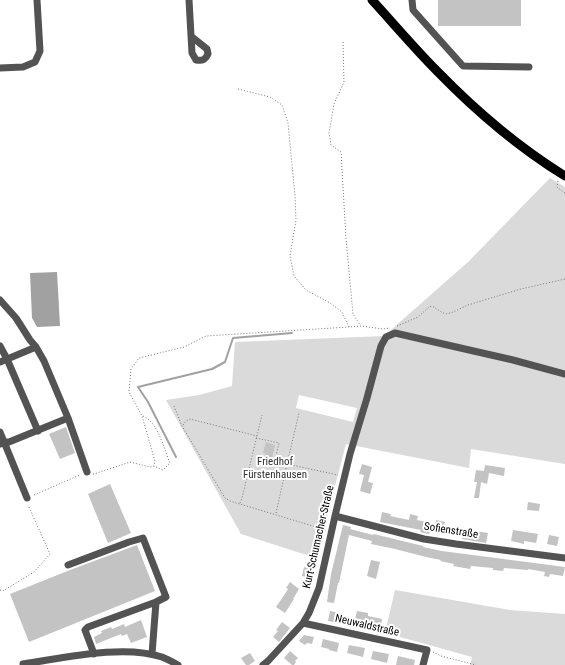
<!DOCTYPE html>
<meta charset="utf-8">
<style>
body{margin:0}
canvas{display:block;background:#fff}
</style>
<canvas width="565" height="665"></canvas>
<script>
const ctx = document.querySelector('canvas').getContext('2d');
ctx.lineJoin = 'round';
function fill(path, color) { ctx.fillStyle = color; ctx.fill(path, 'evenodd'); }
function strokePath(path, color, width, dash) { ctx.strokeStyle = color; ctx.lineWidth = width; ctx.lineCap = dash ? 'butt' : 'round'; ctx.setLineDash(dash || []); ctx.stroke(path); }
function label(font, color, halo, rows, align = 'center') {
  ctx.font = font + ' "Roboto Condensed",sans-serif'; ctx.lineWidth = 4; ctx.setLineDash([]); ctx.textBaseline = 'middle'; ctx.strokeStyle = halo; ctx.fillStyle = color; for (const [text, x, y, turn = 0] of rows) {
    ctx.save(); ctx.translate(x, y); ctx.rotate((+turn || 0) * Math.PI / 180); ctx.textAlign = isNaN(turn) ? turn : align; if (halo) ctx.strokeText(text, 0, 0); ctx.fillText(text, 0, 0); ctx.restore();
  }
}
fill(new Path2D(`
 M550,178L565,187V464L471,449L469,468L346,444L316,558L241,534L166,400L199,395L232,386L235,342L384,336L468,262ZM299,395L357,408L353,422L296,408Z
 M395,590L510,610L565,614V665H470L472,657L411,640L385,633Z`), '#dadada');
fill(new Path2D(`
 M57,272L60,326L37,327L32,318L30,273Z`), '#a1a1a1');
strokePath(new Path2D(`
 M176,457L148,402L138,387L212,369L225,362L233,338L292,333`), '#a1a1a1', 2);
fill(new Path2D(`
 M438,0H521V26H438Z
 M66,427L75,453L60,459L49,434Z
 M266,442L275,445L271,463L264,461L265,453H263Z
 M362,464L372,467L368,482L373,483L370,494L360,491L364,475L359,474Z
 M485,465L505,468L504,476L489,473L487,484L481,482L479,498H474L477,482H474L476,470L484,471Z
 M110,484L131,533L108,543L88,494Z
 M528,502L540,504L539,511L527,510Z
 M382,512L391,514L390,516L409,520L410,514L418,516L417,520L435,524L436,520L445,522L442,534L430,531L429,534L420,532L421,530L380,522Z
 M343,525L351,527L350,529L373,535L374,534L423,546V547L442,551L565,567L563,576L550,574L549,577L544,576L545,572L528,569V570L504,568L503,571L493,570V568L471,566L470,569L453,566L454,564L440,561L441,560L426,557L395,549L371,544L372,541L349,535L339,583H338L334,603L327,602L331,574Z
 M463,529L488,533L486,543L462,539Z
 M513,530L538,534L536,543L524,541V544L511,541Z
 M549,535L559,537L557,546L547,544Z
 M137,545L155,591L29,642L10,594L70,570Z
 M371,560L380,562L376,579L367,576Z
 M304,567L313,569L311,578L302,576Z
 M290,582L299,589L293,599H294L285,613L276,607L285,594L288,589L286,588Z
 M330,611L340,613L338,623L328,621Z
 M357,611L368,613V616L382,619L381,626L366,623V626L354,623Z
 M141,620L147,637L131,643L127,634L122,636L121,634L96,644L94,637L102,633L101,631L111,627L112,629L124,624L125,627Z
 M282,622L290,628L279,642L273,637L278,631L276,630Z
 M304,635L314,637L312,644L307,643L305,645L299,641Z
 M323,639L339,643L337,652L329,650V649L321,647Z
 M349,645L365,648L363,657L347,653Z
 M290,651L298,658L295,661L296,662L294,665H292L284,658Z
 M373,651L389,654L387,663L371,659Z
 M250,653L255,661L249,665H246L241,658Z
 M398,656L415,660L414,665H396Z`), '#c3c3c3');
strokePath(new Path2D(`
 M343,42L344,82L334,104L329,133L331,145L341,152L346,239L353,314L360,325
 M238,89L270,97L282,105L288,123L295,196L296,220L290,256L294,276L306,290L330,303L342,312L349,327L361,326L383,329L390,328
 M558,181L557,187L565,193
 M397,326L418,317L429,307L432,306L443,313L447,314L453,312L468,305L521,289L565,279
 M174,406L182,426L225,498L230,501L326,530
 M143,416C158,422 164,449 170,463L163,470L154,466
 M183,425L186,421L190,419L257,436
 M256,438L279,443L275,461L287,464L299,413
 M93,474H94L130,462L150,467L154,466L155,461L142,416L129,392L131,369L139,358L184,347L206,336L349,327
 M34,495L80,475
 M240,503L242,498L262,415
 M276,513L287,464L338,475
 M0,590L3,591L34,572L50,554L28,505
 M433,652L441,656L476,665`), '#757575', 1, [1, 2]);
strokePath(new Path2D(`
 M189,0L192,53L196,60C203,61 205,60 208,54L207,49L192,37
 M412,0L413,10L463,66L529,67
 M0,68L23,67L35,62L40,51L37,0
 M0,300L16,318L30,340L36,347L44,361L68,418L87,472
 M0,346L7,359L38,431
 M0,362L36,347
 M0,432L27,498
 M0,444L4,442H9L68,418
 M335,516L424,539L456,544L565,558
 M68,565L129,542L143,538L166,597L156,602L152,654
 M303,623L427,650L423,665
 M94,654L85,630L88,627L156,602
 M23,664C64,658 123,644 162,657C167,659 173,662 178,665
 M263,665L268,661L303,623L309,613L319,588L335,516L350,454L367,398L381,346L386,337L395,333L513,360L565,374`), '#535353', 7);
strokePath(new Path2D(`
 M372,0C394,24 415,49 438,72C476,111 518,147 565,176`), '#000', 9);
label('11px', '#313131', '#fff', [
 ["Friedhof",275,462],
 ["Fürstenhausen",275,475]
]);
label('11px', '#000', '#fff', [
 ["Sofienstraße",451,531,9],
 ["Kurt-Schumacher-Straße",319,537,-77],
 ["Neuwaldstraße",367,626,13]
]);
</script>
